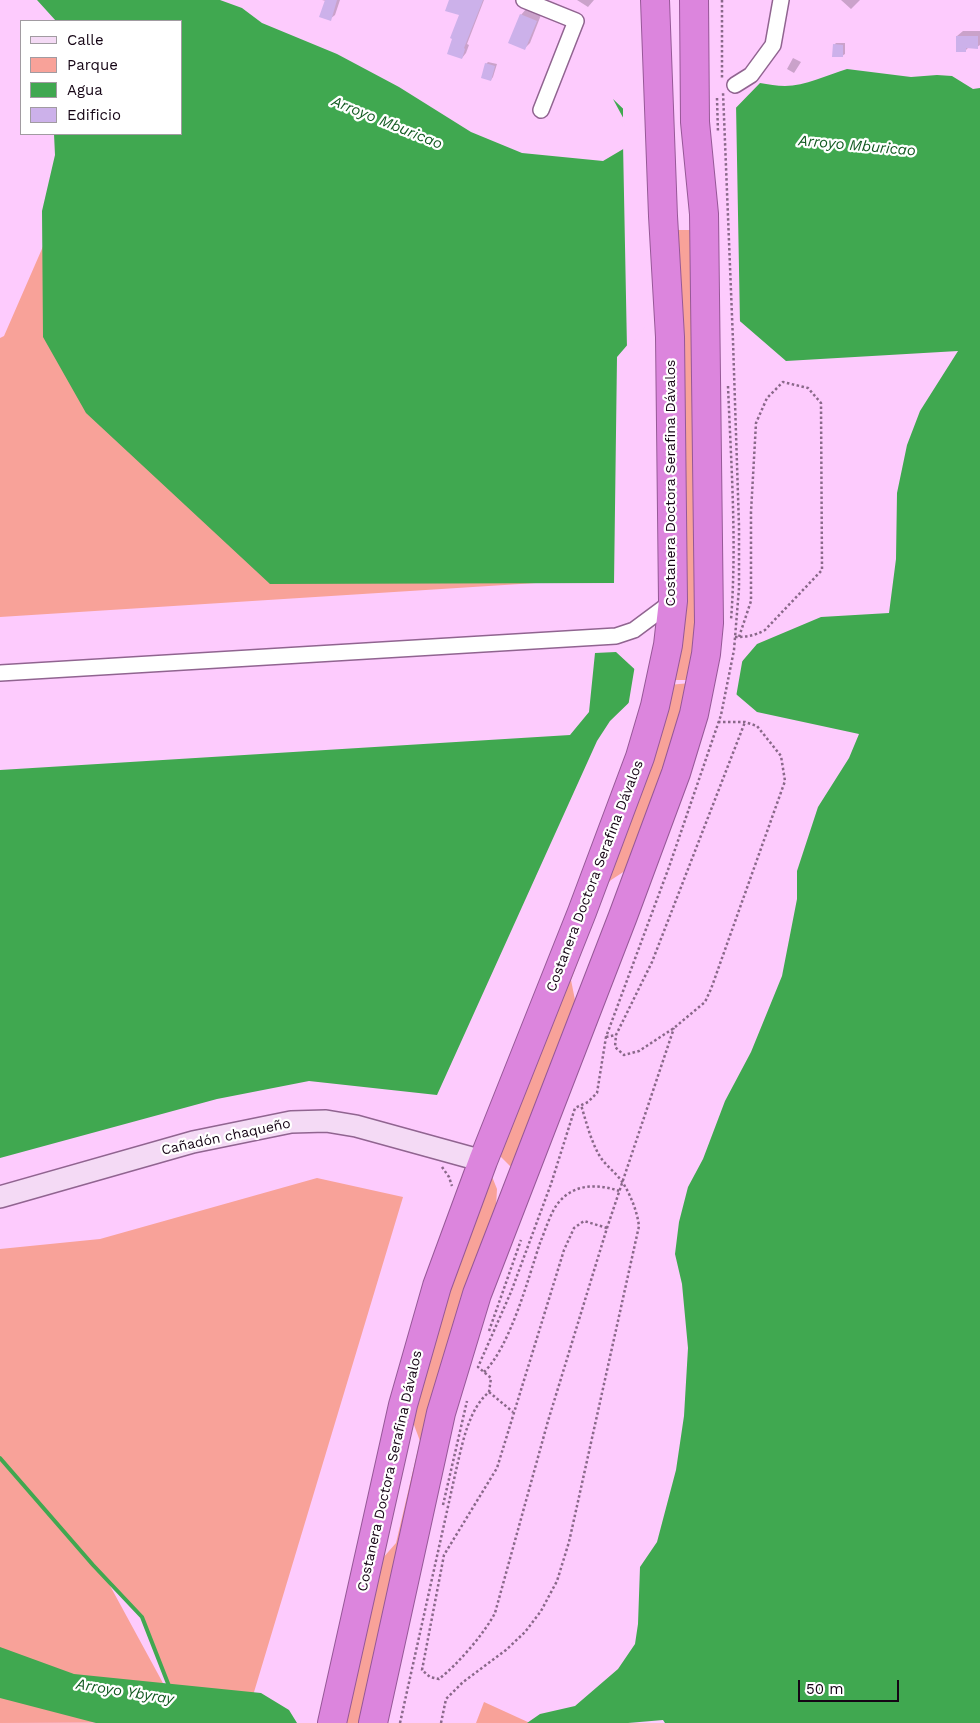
<!DOCTYPE html>
<meta charset="utf-8">
<style>
body{margin:0}
#map{position:relative;width:980px;height:1723px;overflow:hidden;background:#fdcbfd;font-family:"Work Sans",sans-serif}
canvas{display:block}
.legend{position:absolute;left:20px;top:20px;width:162px;height:115px;box-sizing:border-box;background:#fff;border:1px solid #a19ba1;margin:0;padding:6px 9px;list-style:none;font-size:15px;color:#150515}
.legend li{display:flex;align-items:center;gap:10px;height:25px}
.legend b{width:25px;border:1px solid #a19ba1}
.scale{position:absolute;left:798px;top:1680px;width:101px;height:22px;box-sizing:border-box;border:2px solid #150515;border-top:0;padding-left:6px;font-size:15px;line-height:18px;white-space:nowrap;color:#150515;-webkit-text-stroke:4px #fff;paint-order:stroke}
</style>
<div id="map">
<canvas width="980" height="1723"></canvas>
<ul class="legend">
<li><b style="height:6px;background:#f4daf5"></b>Calle</li>
<li><b style="height:14px;background:#f8a299"></b>Parque</li>
<li><b style="height:14px;background:#40a850"></b>Agua</li>
<li><b style="height:14px;background:#ccb1ea"></b>Edificio</li>
</ul>
<div class="scale">50 m</div>
</div>
<script>
const ctx = document.querySelector('canvas').getContext('2d');
ctx.lineJoin = 'round';
function fill(path, color) { ctx.fillStyle = color; ctx.fill(path, 'evenodd'); }
function strokePath(path, color, width, dash) { ctx.strokeStyle = color; ctx.lineWidth = width; ctx.lineCap = dash ? 'butt' : 'round'; ctx.setLineDash(dash || []); ctx.stroke(path); }
function label(font, color, halo, rows, align = 'center') {
  ctx.font = font + ' "Work Sans",sans-serif'; ctx.lineWidth = 4.5; ctx.setLineDash([]); ctx.textBaseline = 'middle'; ctx.strokeStyle = halo; ctx.fillStyle = color; for (const [text, x, y, turn = 0] of rows) {
    ctx.save(); ctx.translate(x, y); ctx.rotate((+turn || 0) * Math.PI / 180); ctx.textAlign = isNaN(turn) ? turn : align; if (halo) ctx.strokeText(text, 0, 0); ctx.fillText(text, 0, 0); ctx.restore();
  }
}
fill(new Path2D(`
 M669,230H694L704,503L692,680H669Z
 M48,235L599,579L0,617V338L4,336Z
 M691,683L631,867L611,880L607,884L571,980L577,1010L514,1170L498,1154L668,685Z
 M491,1174L497,1189L496,1207L463,1293L364,1723H340L375,1567L396,1543L420,1441L411,1417L414,1391Z
 M317,1178L403,1197L245,1722L0,1723V1249L100,1239ZM108,1582L142,1617L177,1707H176Z
 M484,1702L530,1723H476Z`), '#f8a299');
fill(new Path2D(`
 M37,0H220L242,8L262,23L337,54L399,87L471,132L522,153L603,161L625,148L627,125L613,99L637,122L648,321L617,357L614,583L270,584L86,413L43,337L42,211L55,155L54,134H181V21H56Z
 M847,69L911,77L937,75L952,76L973,89L980,88V1723H665L663,1720L628,1723H527L540,1714L575,1706L618,1669L635,1644L638,1624L640,1567L657,1542L676,1470L684,1416L688,1348L682,1284L675,1254L679,1222L688,1187L703,1159L725,1101L751,1052L782,976L797,899V871L818,807L849,758L859,734L757,712L730,689L733,672L757,644L821,617L889,613L896,559L897,493L907,445L920,411L958,351L786,361L734,316L726,118L760,83C768,84 777,86 785,86C805,86 827,75 847,69Z
 M616,652L642,676L640,692L610,721L597,741L437,1095L309,1081L217,1099L0,1158V770L570,735L589,712L595,653Z
 M0,1647L74,1674L261,1693L289,1710L297,1723H96L0,1698Z`), '#40a850');
fill(new Path2D(`
 M736,104L740,324L732,316L723,118Z
 M623,105L639,121L650,321L627,349L623,143L625,125L623,122Z
 M743,657L736,697L728,690L730,671Z
 M635,665L645,675L643,692L628,707Z`), '#fdcbfd');
fill(new Path2D(`
 M322,0H340L335,15L330,19L326,1Z
 M450,0H484L467,44L469,45L466,53L462,58L461,15Z
 M577,0H594L588,7Z
 M841,0H860L851,9Z
 M526,9L541,15L530,43L525,48L521,15Z
 M963,31H980V45L977,47H969L965,51L957,36Z
 M836,43H845V54L842,56L834,45Z
 M793,58L801,62L794,73L787,69Z
 M488,62L497,64L493,77L491,80L486,64Z`), '#0003');
strokePath(new Path2D(`
 M0,1458L93,1565L142,1617L169,1686`), '#40a850', 4);
fill(new Path2D(`
 M325,0H337L331,21L319,17Z
 M449,0H483L464,48L465,49L462,59L447,54L452,39L450,38L459,15L445,11Z
 M520,14L537,21L525,50L508,43Z
 M956,36H978V49L966,48V52H956Z
 M833,44L843,45V57H832Z
 M485,63L495,66L491,81L481,78Z`), '#ccb1ea');
const street = new Path2D(`
 M524,0L576,21L541,110
 M735,85L751,75L773,45L781,0
 M0,673L616,636L634,630L673,601`);
const secondary = new Path2D(`
 M0,1197L193,1142L291,1122L326,1121L356,1126L483,1161`);
const highway = new Path2D(`
 M332,1723L403,1405L437,1286L483,1161L582,912L640,757L655,706L668,645L673,601L670,337L663,216L655,0
 M373,1723L441,1413L477,1294L623,916L676,773L694,714L706,654L709,623L704,214L695,122L694,0`);
strokePath(street, '#906490', 18);
strokePath(secondary, '#906490', 24);
strokePath(highway, '#965897', 30);
strokePath(new Path2D(`
 M722,0V79
 M717,98L718,133
 M728,386C731,463 737,542 731,620
 M735,637C746,637 754,636 765,630L822,570L821,403L808,388L783,382L767,398L756,423L751,512V601L739,637
 M718,722H745L757,726L781,756L785,781L711,989L705,1002L674,1028L639,1051L624,1055L615,1047L616,1035L652,962L745,722
 M606,1037L616,1035
 M442,1167L449,1177L452,1186
 M607,1228L584,1221L574,1228L564,1250L497,1468L444,1555L422,1670L430,1677L439,1679C458,1664 484,1634 495,1613L548,1421L607,1228L674,1028
 M489,1331L521,1240
 M484,1372C510,1347 528,1279 540,1243C545,1231 551,1211 559,1202C575,1183 599,1184 619,1191
 M489,1392L513,1412
 M443,1505L467,1401
 M400,1723L457,1466C463,1441 469,1409 489,1392L491,1378L478,1367L511,1292L551,1184L575,1108L588,1102L597,1093L606,1037L669,867L721,715L734,650L739,588V526L733,341L723,92
 M441,1723L446,1699L463,1682L506,1650L525,1632L541,1611L557,1581L569,1542L639,1226C637,1211 631,1196 623,1183C616,1172 604,1165 598,1153C590,1138 586,1121 581,1105`), '#896889', 2.5, [2.5, 2.5]);
strokePath(street, '#fff', 15);
strokePath(secondary, '#f4daf5', 21);
strokePath(highway, '#dc85dd', 28);
label('14px', '#150515', '#fff', [
 ["Costanera Doctora Serafina Dávalos",671,483,-90],
 ["Costanera Doctora Serafina Dávalos",595,876,-69],
 ["Cañadón chaqueño",226,1137,-12],
 ["Costanera Doctora Serafina Dávalos",390,1471,-77]
]);
label('italic 15px', '#125a21', '#fff', [
 ["Arroyo Mburicao",387,123,22],
 ["Arroyo Mburicao",857,146,5],
 ["Arroyo Ybyray",125,1692,9]
]);
</script>
